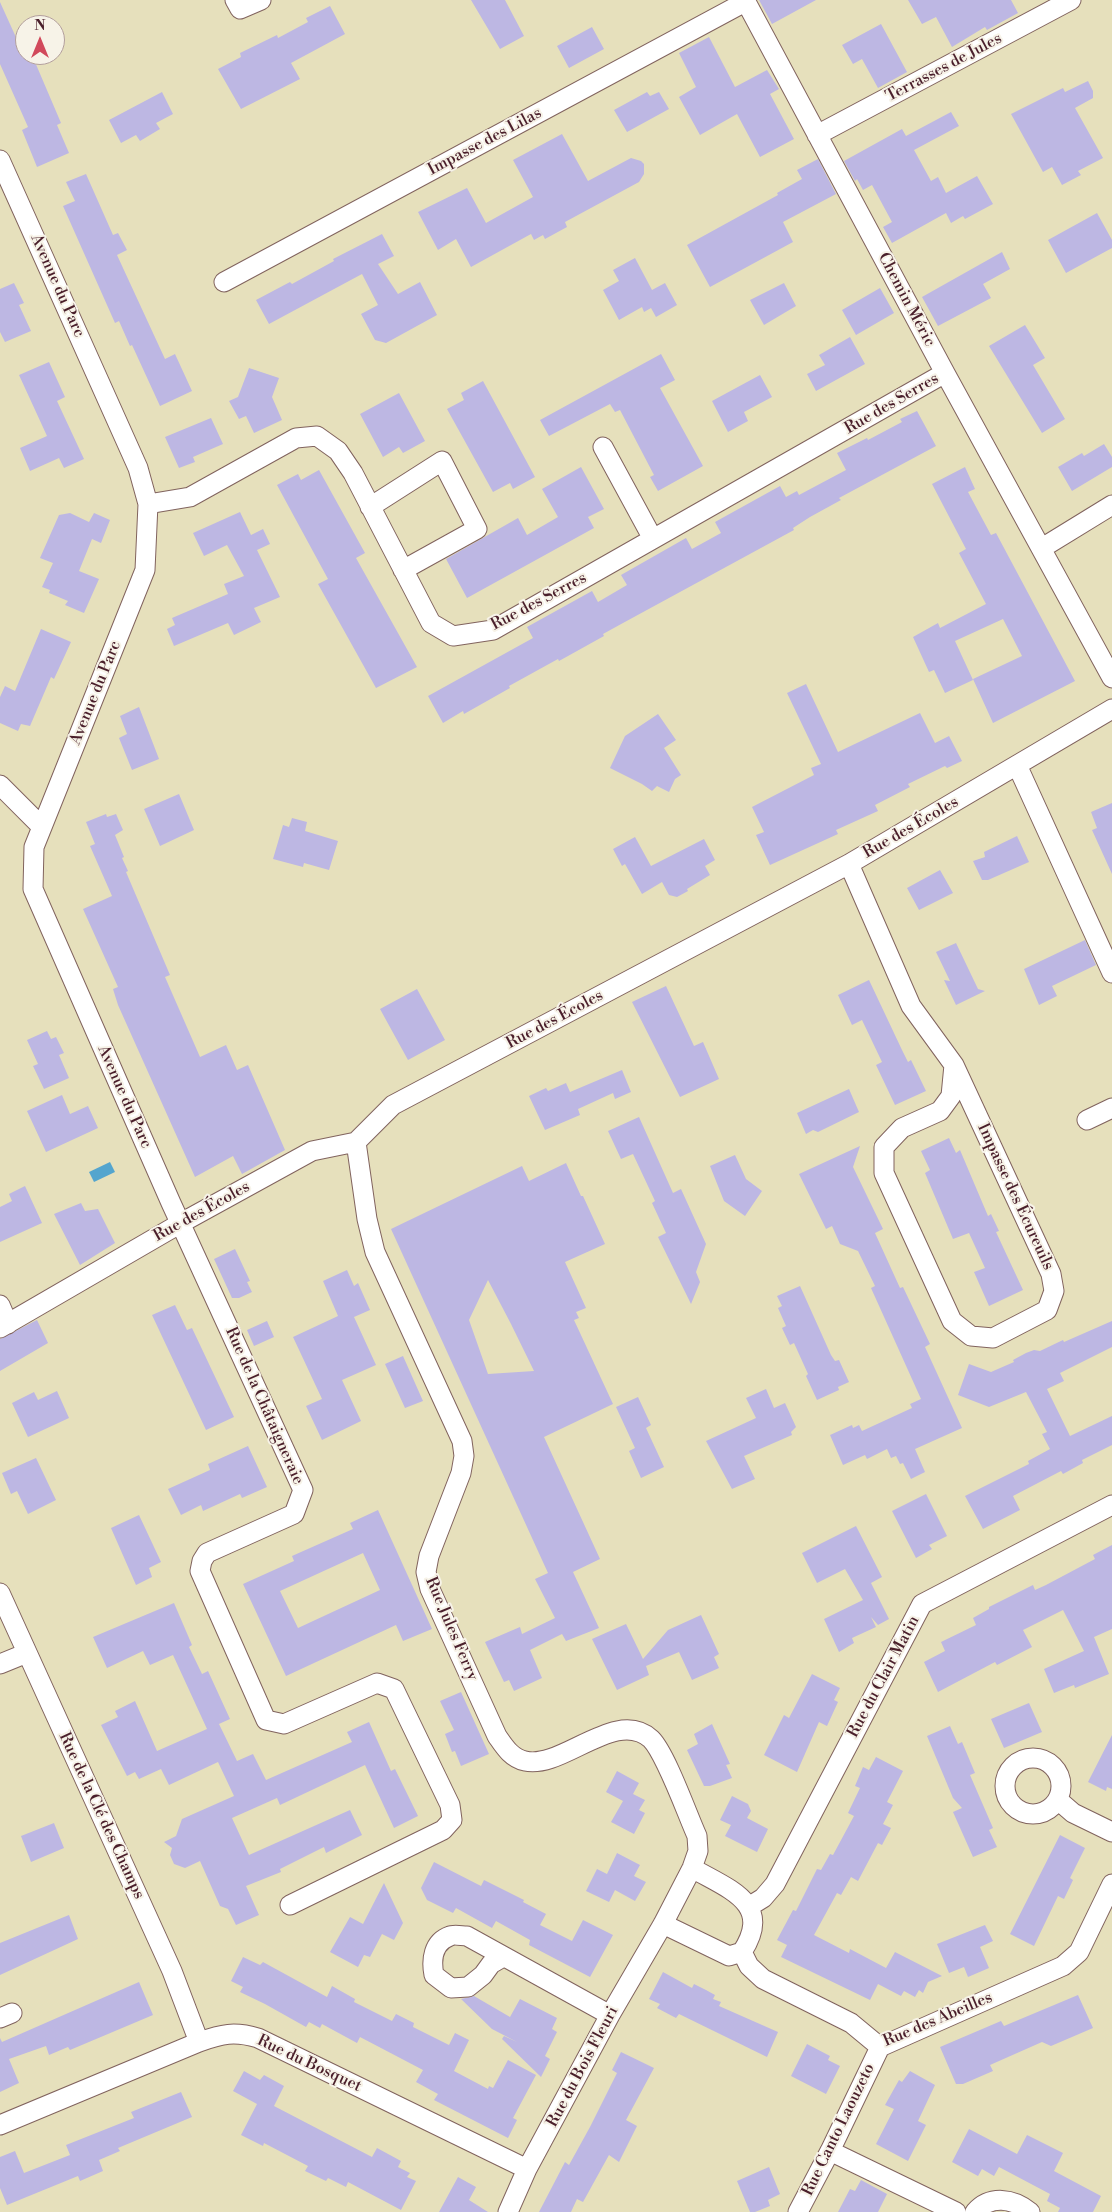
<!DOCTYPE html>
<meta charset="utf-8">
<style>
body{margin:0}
#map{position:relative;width:1112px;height:2212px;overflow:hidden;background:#e6e0bc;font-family:"Libre Bodoni",serif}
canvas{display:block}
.north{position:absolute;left:15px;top:15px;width:50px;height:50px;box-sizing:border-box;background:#f7f3e8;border:1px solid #b29e9c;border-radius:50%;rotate:0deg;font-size:14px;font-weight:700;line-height:20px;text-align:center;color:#4a1f2b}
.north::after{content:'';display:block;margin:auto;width:18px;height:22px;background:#d1495b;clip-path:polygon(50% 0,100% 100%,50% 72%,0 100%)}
</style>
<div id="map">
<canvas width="1112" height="2212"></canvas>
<div class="north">N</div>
</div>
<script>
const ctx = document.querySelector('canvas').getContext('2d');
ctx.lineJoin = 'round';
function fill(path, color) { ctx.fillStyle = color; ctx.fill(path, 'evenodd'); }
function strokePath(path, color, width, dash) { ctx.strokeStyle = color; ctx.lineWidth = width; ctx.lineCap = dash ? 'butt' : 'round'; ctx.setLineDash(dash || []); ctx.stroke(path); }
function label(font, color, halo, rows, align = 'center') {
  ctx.font = font + ' "Libre Bodoni",serif'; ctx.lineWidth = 4; ctx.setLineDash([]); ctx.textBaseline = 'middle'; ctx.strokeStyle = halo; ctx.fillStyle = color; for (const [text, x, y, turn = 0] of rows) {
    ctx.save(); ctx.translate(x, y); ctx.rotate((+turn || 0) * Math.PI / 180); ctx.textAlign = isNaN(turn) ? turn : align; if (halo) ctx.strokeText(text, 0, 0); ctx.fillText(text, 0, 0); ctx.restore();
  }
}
fill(new Path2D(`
 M110,1162L115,1172L94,1182L89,1172Z`), '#54a5ce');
fill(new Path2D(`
 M471,0H505L524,36L500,49Z
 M759,0H816L772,24Z
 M908,0H1011L1018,13L987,30L985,27L952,47L936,17L922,24Z
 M0,2L24,55H32L61,123L57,125L69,153L37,167L22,130L28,127L0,64Z
 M330,6L345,34L291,63L300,79L241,109L218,69L241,57L240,53L277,35L278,38L308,22L306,18Z
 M881,24L907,72L878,88L862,59L853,64L842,45Z
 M592,27L604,49L569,68L557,46Z
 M709,37L735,87L767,70L779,89L770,94L794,139L760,157L737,114L700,135L679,97L696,87L679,53Z
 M1088,81L1093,91V98L1075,108L1103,158L1078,171L1081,175L1062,185L1052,167L1043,172L1011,114L1063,88L1065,92Z
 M162,92L173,114L156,123L160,129L140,141L136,135L121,143L109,120Z
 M647,92L650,96L659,92L669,109L627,132L614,110Z
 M951,112L959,126L914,150L931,181L938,177L946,193L977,176L993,204L965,219L963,216L951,223L946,213L892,243L883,227L892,222L872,185L863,190L857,179L855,181L844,161L902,129L906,136Z
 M562,134L588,181L631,158L641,161L644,164V174L639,182L565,222L567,227L545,239L543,235L534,240L531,234L471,267L456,239L438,250L418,212L467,188L486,223L533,197L513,160Z
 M818,159L836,194L783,222L793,242L710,287L687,245L778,195L777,193L802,179L797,170Z
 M86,174L113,235L118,233L127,250L117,255L165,359L175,354L192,391L160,406L132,345L130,346L119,321L115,323L63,206L75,201L66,182Z
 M1097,213L1112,240V248L1066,273L1048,240Z
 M382,234L394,256L378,264L398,294L420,282L437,315L386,343L375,340L361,314L378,305L362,274L269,324L256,300L290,282L292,284L334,261L333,259Z
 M1002,252L1010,269L983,284L991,298L938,326L922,297Z
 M635,258L652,290L665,283L677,305L656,317L651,308L644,312L642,307L619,320L603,290L619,281L613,270Z
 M14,283L24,303L19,305L31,331L5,342L0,332V289Z
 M784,283L796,306L764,325L750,300Z
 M880,288L894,313L856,335L842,310Z
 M1025,325L1045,358L1033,365L1065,419L1042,433L989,346Z
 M850,337L865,364L816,391L807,374L825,365L819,355Z
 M661,354L675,380L660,388L703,466L658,491L650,477L654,475L620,410L615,412L610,404L549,436L540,420Z
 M49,362L65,397L57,401L84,459L64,468L59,458L30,471L20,448L47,436L19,375Z
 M249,368L279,378L272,397L282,420L254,433L246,416L239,419L229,401L238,397Z
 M760,375L772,397L744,412L748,421L728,432L712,401Z
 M483,381L535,477L513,489L510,483L493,492L447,409L464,400L461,393Z
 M399,393L425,441L403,453L399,447L383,457L360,414Z
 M917,411L936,446L839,498L841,500L810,517L793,528L794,530L623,623L603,634L604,636L559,661L558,659L538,670L509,686L510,688L464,714L463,711L443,723L428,696L533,638L527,627L592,591L598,602L627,585L621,575L686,538L692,549L721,533L715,522L780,486L786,497L797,491L799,495L846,470L837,453L867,438L868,440L902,422L900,419Z
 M211,418L223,444L193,457L195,462L179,468L165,437Z
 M1104,444L1112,457V467L1072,491L1058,467L1082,453L1084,456Z
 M581,467L604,509L588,517L594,528L467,598L446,559L518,518L527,535L558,517L542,489Z
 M965,467L975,489L968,492L991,535L996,533L1075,681L993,723L973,679L1022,656L1003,619L955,641L973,680L945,693L934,670L929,672L913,637L938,623L940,628L986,604L959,553L966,549L932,484Z
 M319,470L365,553L356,558L417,667L376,688L318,584L328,579L277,485L298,474L301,480Z
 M240,512L251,535L263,529L270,544L257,550L280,597L254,608L261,622L234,635L228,623L174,646L167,629L175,625L172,618L228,594L224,584L244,576L227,545L204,556L193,533Z
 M70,513L89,522L94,513L110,520L101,543L92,539L79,571L99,579L84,613L65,605L68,601L49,593L50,590L42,587L53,563L40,558L59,515Z
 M41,629L71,642L54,679L51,677L30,726L21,724L18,731L0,723V697L5,686L15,691Z
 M806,684L838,752L920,713L935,743L949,736L962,761L947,768L945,766L908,784L910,787L875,805L878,811L836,830L838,834L770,865L756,835L764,832L752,807L814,775L811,768L821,764L787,693Z
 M139,707L159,759L132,770L119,738L127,734L120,716Z
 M658,714L676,740L664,748L681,775L675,779L669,792L657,786L652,791L642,784L610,768L625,736Z
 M179,794L194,830L160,846L144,809Z
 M1112,803V874L1092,830L1097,828L1091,812Z
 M106,814L107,817L116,814L123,830L115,835L124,857L122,858L128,871L126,872L170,975L165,977L200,1057L226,1045L237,1070L248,1065L285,1150L242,1174L233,1156L195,1177L118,1005L113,989L118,987L83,909L112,896L90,846L95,844L86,822Z
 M292,818L307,822L305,831L338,841L329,870L304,863L303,867L273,859L283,825L289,827Z
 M1017,836L1029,862L988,880H982L973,861L985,857L984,852Z
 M635,837L651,866L704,839L715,860L705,866L710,875L687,889L688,891L677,897L669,895L662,882L642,894L625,864L622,866L613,849Z
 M940,870L953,893L919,910L907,888Z
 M1085,940L1096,965L1052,986L1057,996L1039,1005L1024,969Z
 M956,943L978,989L985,991L956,1005L944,980L950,981L936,952Z
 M869,980L902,1050L908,1062L911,1060L926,1091L895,1105L876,1065L882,1062L862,1020L852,1025L838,995Z
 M666,986L694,1046L703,1042L719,1079L680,1097L632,1002Z
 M417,989L445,1040L408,1060L380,1009Z
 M47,1031L51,1039L56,1037L64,1053L59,1055L69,1078L44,1089L33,1066L38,1064L27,1040Z
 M622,1070L631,1092L615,1099L613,1093L578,1109L580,1115L545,1130L529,1096L546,1088L548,1091L566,1083L570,1092Z
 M849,1089L859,1112L818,1132L813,1130L806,1134L797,1113Z
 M62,1095L70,1114L88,1106L98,1128L46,1152L27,1111Z
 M639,1117L673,1193L681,1189L706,1244L696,1272L700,1282L691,1304L658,1237L666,1233L652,1203L655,1201L633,1154L621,1159L608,1131Z
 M949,1138L956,1153L960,1150L988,1216L991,1214L999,1231L996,1232L1023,1290L989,1306L974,1272L985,1268L969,1233L953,1239L925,1173L930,1170L921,1151Z
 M860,1146L853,1167L883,1229L875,1233L900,1288L903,1287L930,1344L925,1347L962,1428L915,1449L925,1472L911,1479L903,1463L900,1464L896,1456L891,1458L887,1449L867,1459L865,1455L843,1465L830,1435L852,1425L853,1428L859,1425L862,1431L912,1408L910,1404L921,1399L871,1288L875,1286L858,1251L840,1244L832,1226L826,1229L799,1174Z
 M735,1155L746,1179L762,1191L745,1216L724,1201L710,1166Z
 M566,1163L581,1196H583L605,1244L565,1262L586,1308L576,1312L579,1318L574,1320L613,1404L544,1437L600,1559L573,1572L599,1628L566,1641L562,1634L530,1650L542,1678L514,1691L509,1680L504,1682L485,1642L520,1627L522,1634L555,1618L535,1579L548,1573L391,1229L522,1166L529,1181ZM488,1280L511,1324L534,1371L488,1374L469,1320Z
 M25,1186L42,1223L0,1242V1207L12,1201L9,1194Z
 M81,1203L85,1211L98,1209L115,1243L80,1265L54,1214Z
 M235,1249L250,1281L247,1282L252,1292L239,1298H232L214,1259Z
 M347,1270L354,1286L358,1283L370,1310L354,1317L376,1365L342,1380L361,1421L322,1440L306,1406L322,1399L293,1337L338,1316L323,1281Z
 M800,1286L831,1355L835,1361L839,1360L849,1382L838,1387L839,1390L817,1400L806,1376L808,1374L794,1343L790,1345L782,1328L786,1326L778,1308L782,1306L777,1296Z
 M175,1305L187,1330L192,1328L234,1417L206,1430L152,1315Z
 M37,1320L48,1343L0,1371V1339Z
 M267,1321L274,1337L254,1346L247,1330Z
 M1112,1321V1347L1060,1373L1064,1381L1047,1389L1070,1436L1112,1416V1445L1082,1460L1083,1463L1063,1474L1061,1471L1013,1496L1020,1510L983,1529L965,1496L1029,1464L1028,1461L1050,1449L1042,1434L1047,1432L1026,1392L989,1407L958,1395L969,1364L991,1372L1014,1362L1013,1360L1026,1353L1034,1350L1040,1351L1063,1340L1064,1342Z
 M403,1356L423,1401L405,1408L385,1364Z
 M766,1389L774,1408L785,1403L796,1427L791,1432L792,1435L744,1456L755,1479L732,1489L706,1441L756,1418L746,1398Z
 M57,1391L69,1418L28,1437L12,1403L34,1392L38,1400Z
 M638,1397L651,1425L646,1428L664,1467L641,1478L629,1451L635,1448L616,1407Z
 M248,1446L267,1487L242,1498L240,1494L203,1511L201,1505L181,1515L168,1489L210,1470L208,1464Z
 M36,1458L56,1500L28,1514L17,1491L11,1494L2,1473Z
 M926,1494L947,1536L929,1545L932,1549L916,1558L892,1511Z
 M378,1510L432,1629L403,1641L396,1625L286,1676L243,1584L294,1561L292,1556L353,1529L350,1523ZM363,1553L380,1590L298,1628L280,1591Z
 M139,1515L161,1562L149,1568L152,1577L136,1585L111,1528Z
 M856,1526L882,1577L871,1583L889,1619L878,1625L871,1617L876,1627L852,1638L854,1643L839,1652L824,1619L863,1600L845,1569L817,1583L802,1553Z
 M1112,1545V1629L1094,1637L1109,1674L1075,1688L1074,1685L1054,1693L1044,1669L1084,1651L1063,1610L1023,1630L1032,1647L997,1665L995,1662L938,1692L924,1662L945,1651L941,1642L976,1625L973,1618L989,1609V1607L1033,1585L1035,1590L1046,1585L1095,1559L1093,1555Z
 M174,1603L192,1645L189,1647L202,1674L208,1671L230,1719L210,1728L219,1724L237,1761L253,1754L266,1780L352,1742L347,1732L369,1722L391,1771L395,1769L418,1816L394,1828L365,1765L280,1805L277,1798L232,1818L249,1855L350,1810L362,1835L326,1853L324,1847L280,1869L281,1872L246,1886L259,1915L236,1925L228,1909L220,1906L200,1861L185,1868L174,1864L170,1855L172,1848L164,1842L176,1836L182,1819L234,1796L218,1762L169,1785L161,1769L139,1779L135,1772L127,1776L101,1725L118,1717L115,1711L135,1701L157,1751L207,1729L173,1655L150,1665L143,1651L107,1668L93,1637Z
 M701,1615L719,1654L714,1657L719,1668L692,1680L679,1652L646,1666L649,1675L617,1690L592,1639L626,1624L643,1659L668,1630Z
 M812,1674L840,1688L834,1700L838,1702L827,1726L819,1722L797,1772L764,1755L784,1715L789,1718Z
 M461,1692L489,1754L461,1766L455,1751L452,1752L445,1734L454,1730L440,1701Z
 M1029,1703L1042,1732L1004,1748L991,1719Z
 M712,1724L730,1764L726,1765L732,1778L710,1786H704L687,1750L698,1744L694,1734Z
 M950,1726L958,1744L962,1742L975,1773L970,1775L993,1828L989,1830L997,1847L973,1857L953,1812L962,1808L953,1798L927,1736Z
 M1112,1735V1789L1107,1787L1106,1791L1088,1782Z
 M876,1757L903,1771L887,1802L893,1805L883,1824L891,1828L882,1845L878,1843L858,1881L851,1877L841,1895L837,1893L814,1935L849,1953L850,1949L886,1968L895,1952L942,1976L928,1982L923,1993L919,1990L915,1997L904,1991L901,1996L878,1984L870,2000L781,1957L787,1945L777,1940L793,1910L796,1911L817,1869L821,1870L830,1854L833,1855L854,1816L848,1813L860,1788L855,1786L863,1767L869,1770Z
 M617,1771L639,1783L633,1794L645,1800L639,1810L645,1813L634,1834L611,1822L623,1801L606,1792Z
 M732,1796L748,1804L751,1811L747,1818L768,1829L757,1852L725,1836L731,1825L720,1820Z
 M54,1823L64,1848L31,1862L21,1836Z
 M1060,1835L1085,1848L1070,1878L1073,1880L1064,1899L1058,1896L1034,1946L1010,1934Z
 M617,1853L640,1865L634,1876L646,1882L635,1901L615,1890L609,1902L586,1891L597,1869L607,1874Z
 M434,1862L481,1886L484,1880L524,1900L523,1902L546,1914L540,1925L572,1941L583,1920L613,1935L590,1977L529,1945L530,1940L496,1921L492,1928L456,1908L453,1913L427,1900L421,1888Z
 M384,1883L403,1923L394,1940L382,1934L370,1957L364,1955L358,1967L330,1952L350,1917L363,1924Z
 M69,1915L78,1939L0,1975V1943Z
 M985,1925L993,1941L980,1947L989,1968L968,1977L964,1967L949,1973L937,1944Z
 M243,1957L260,1965L263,1962L327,1997L332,1986L355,1999L354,2002L392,2021L396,2014L414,2023L413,2027L449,2045L455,2033L469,2040L454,2071L488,2089L489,2086L493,2088L508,2060L536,2075L513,2118L517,2120L508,2138L434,2100L438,2094L416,2082L423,2070L360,2037L357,2043L322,2024L320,2028L309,2022L306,2027L265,2004L240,1992L243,1987L231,1981Z
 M663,1972L692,1988L694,1984L706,1990L715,1995L713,1999L721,2002L719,2006L778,2032L767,2057L679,2014L676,2018L657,2008L660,2004L649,1999Z
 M139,1982L153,2015L70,2050L68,2047L49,2055L46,2046L9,2059L19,2083L0,2092V2038L2,2042Z
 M1078,1995L1093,2028L1051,2046L1042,2042L990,2065L993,2071L963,2084H956L940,2047L1001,2021L1004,2026Z
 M474,1996L510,2017L520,1999L557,2018L552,2029L557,2032L545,2056L550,2059L541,2077L502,2039L504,2036L517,2042L492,2029L461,1999Z
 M807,2044L830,2056L828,2060L840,2066L826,2094L791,2076Z
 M621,2052L654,2068L626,2120L637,2126L619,2162L609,2155L583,2202L577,2199L571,2212H539L565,2162L569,2165L590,2127L617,2073L612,2070Z
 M244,2071L260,2080L264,2075L284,2086L274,2106L372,2157L377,2148L401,2161L398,2167L410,2173L407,2177L416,2181L401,2210L348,2182L346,2187L328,2178L326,2181L305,2171L308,2166L264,2143L263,2146L241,2135L257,2104L233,2091Z
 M910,2071L935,2085L918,2121L926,2125L908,2161L876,2144L894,2109L885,2105L899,2080L902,2082Z
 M181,2092L192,2117L118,2148L120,2151L99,2160L103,2171L80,2181L78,2176L7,2205L0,2188V2157L15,2151L24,2173L70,2155L66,2145L134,2118L131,2112Z
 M969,2129L1017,2154L1027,2135L1063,2153L1054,2171L1101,2196L1093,2212H1058L1060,2208L1047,2201L1050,2194L999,2167L994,2176L982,2169L978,2176L952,2162Z
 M769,2167L780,2194L768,2200L770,2206L755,2212H750L737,2181Z
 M458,2177L476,2187L469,2200L488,2212H439Z
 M861,2180L887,2194L878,2212H838L850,2189L855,2191Z`), '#bdb7e3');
const minor = new Path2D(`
 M235,0L240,9L261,0
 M745,0L945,373L1112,678
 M817,135L1071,0
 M0,160L138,468L148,504L145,570L34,847L33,889L171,1203L303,1490L294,1514L207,1553L202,1561L200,1571L266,1720L284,1724L377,1683L394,1689L450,1805L452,1820L443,1830L290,1905
 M224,282L745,2
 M603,447L653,539
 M148,504L190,497L296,438L317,436L338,451L353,473L431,623L453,636L493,630L945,373
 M370,507L442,461L477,529L403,570
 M1042,548L1112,505
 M1017,765L1112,973
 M0,785L42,827
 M849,864L911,1006L954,1065L1051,1274L1054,1291L1047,1310L993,1338L971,1336L952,1321L884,1173V1147L902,1128L940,1111L951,1096L954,1065
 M1087,1120L1112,1108
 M356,1142L367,1219L375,1252L462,1441L464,1456L461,1473L429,1556L426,1572L430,1589L497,1736C504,1746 511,1758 525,1761C562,1770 616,1707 651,1739C666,1754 687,1814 697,1836L698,1851L692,1868L663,1924L610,2015L527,2169L508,2212
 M0,1305L8,1324
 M0,1328L181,1223L312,1151L356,1142L393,1105L849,864L1112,709
 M0,1593L172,1971L199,2042
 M0,1664L27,1653
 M1005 1786a28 28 0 1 1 56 0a28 28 0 1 1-56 0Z
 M1058,1800L1073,1813L1112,1832
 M750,1906L763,1898L775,1884L922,1604L1112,1505
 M663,1924L729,1956L742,1952C774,1903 728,1889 692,1868
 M742,1952L749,1966L763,1979L851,2023L880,2047L1063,1966L1079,1952L1112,1884
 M503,1957L491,1964L483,1975L468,1987L451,1988L434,1975C431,1960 433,1942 450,1936C454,1934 462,1936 467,1936L610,2015
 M0,2018L12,2013
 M0,2125L199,2042C222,2034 234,2031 258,2038L527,2169
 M830,2151L956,2212
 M798,2212L830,2151L880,2047
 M975,2212C990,2195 1013,2198 1030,2212`);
strokePath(minor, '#81635e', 21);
strokePath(minor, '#fff', 19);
label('16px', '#4a1f2b', '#f7f3e8', [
 ["Terrasses de Jules",944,68,-28],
 ["Impasse des Lilas",485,142,-28],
 ["Avenue du Parc",57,286,66],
 ["Chemin Méric",906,300,62],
 ["Rue des Serres",892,404,-30],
 ["Rue des Serres",539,602,-28],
 ["Avenue du Parc",96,693,-68],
 ["Rue des Écoles",911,828,-30],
 ["Rue des Écoles",555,1020,-28],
 ["Avenue du Parc",124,1097,66],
 ["Impasse des Écureuils",1015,1197,65],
 ["Rue des Écoles",202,1212,-29],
 ["Rue de la Châtaigneraie",264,1406,66],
 ["Rue Jules Ferry",451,1629,67],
 ["Rue du Clair Matin",884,1677,-62],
 ["Rue de la Clé des Champs",101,1816,65],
 ["Rue des Abeilles",938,2020,-23],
 ["Rue du Bosquet",309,2064,25],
 ["Rue du Bois Fleuri",583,2067,-62],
 ["Rue Canto Laouzeto",839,2130,-64]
]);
</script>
